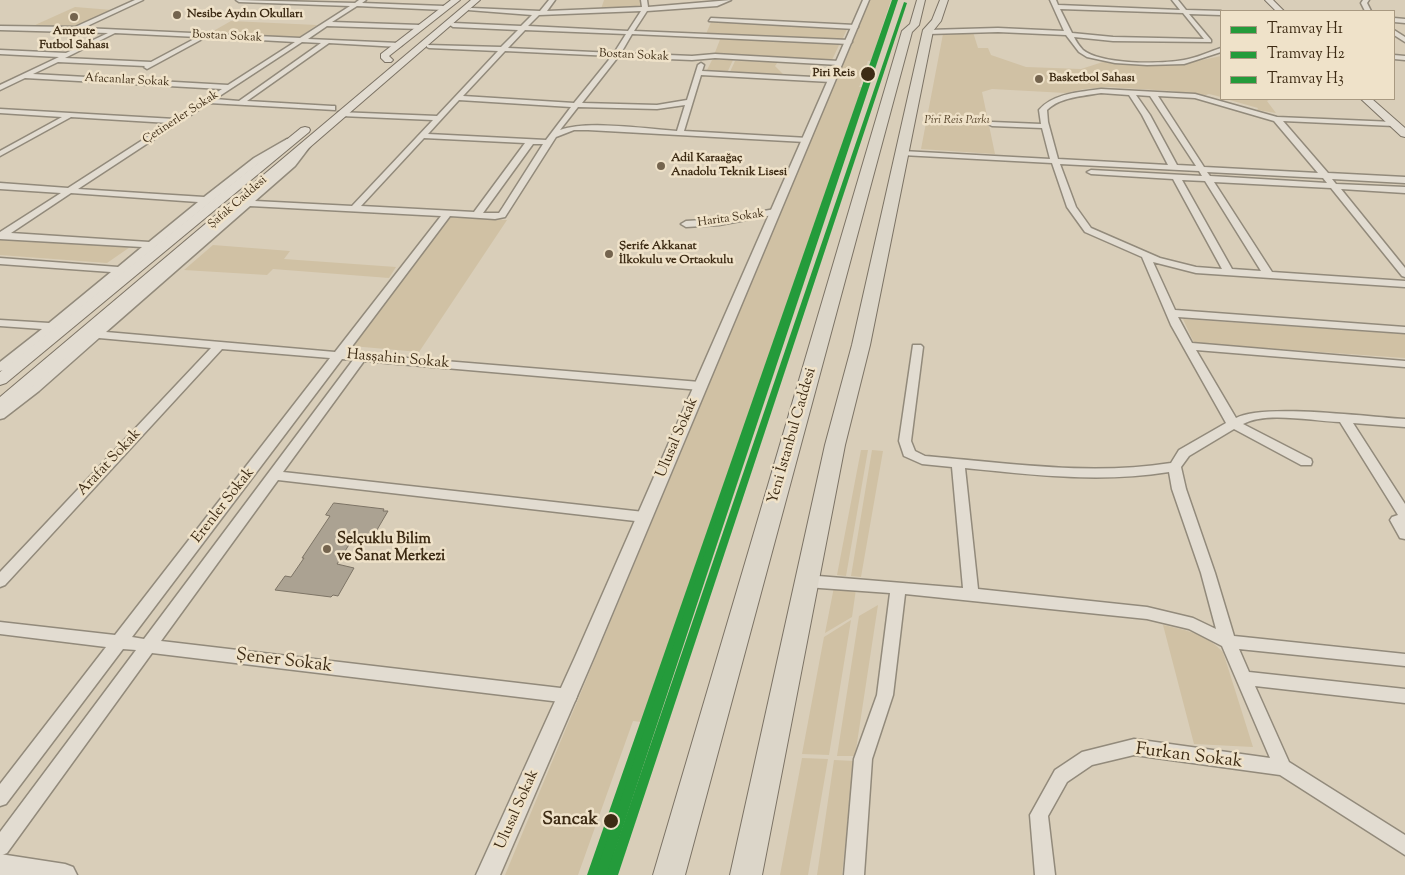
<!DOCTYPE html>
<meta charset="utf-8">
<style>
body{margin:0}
#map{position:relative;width:1405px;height:875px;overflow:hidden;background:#d9ceb9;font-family:"Sorts Mill Goudy",serif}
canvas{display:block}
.legend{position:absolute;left:1220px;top:10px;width:175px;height:90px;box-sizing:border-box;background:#efe2c9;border:1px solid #a89981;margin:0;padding:6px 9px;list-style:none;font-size:15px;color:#3d2b14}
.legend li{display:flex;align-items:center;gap:10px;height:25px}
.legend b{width:25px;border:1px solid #a89981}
</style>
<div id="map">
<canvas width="1405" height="875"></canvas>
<ul class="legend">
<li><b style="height:6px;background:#249b3b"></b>Tramvay H1</li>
<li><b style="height:6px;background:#249b3b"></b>Tramvay H2</li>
<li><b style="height:6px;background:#249b3b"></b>Tramvay H3</li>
</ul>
</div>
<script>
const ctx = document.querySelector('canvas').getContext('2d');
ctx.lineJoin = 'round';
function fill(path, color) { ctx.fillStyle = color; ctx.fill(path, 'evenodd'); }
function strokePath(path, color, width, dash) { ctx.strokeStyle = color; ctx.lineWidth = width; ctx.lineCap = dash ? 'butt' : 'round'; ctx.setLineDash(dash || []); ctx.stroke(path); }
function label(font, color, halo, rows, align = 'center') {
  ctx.font = font + ' "Sorts Mill Goudy",serif'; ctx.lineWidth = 5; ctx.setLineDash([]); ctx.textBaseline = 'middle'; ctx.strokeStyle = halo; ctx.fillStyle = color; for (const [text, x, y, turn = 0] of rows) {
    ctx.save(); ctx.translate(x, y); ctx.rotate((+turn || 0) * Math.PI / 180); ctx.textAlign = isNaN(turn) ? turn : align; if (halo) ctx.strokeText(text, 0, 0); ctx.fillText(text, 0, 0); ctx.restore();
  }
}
fill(new Path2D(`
 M604,0H643L641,7L601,9Z
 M869,0H891L871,61H868L860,85L859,87H862L641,722L633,721L578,875H505Z
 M75,7L112,10L77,26L35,25Z
 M231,21L317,25L298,38L208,34Z
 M711,22L847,29L842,40L706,34Z
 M973,32L978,48H988L991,55L1026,67L1081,69L1106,61L1151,65H1178L1221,56V97L1209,94L1203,96L1172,91L1108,87L1084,89L1066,93L992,89L982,92L995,154L921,149L943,34Z
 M721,37L840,43L832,60L714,55Z
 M712,60H733L727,73L706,72Z
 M735,61L778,62L775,66L785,76L819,75L818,79L729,74Z
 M1226,99H1271L1267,101L1276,113L1257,110L1258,108Z
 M450,217L507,220L419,352L352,346Z
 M3,238L133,245L107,263L0,255V240Z
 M213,245L290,251L284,259L396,267L389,278L273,269L267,275L184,270Z
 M1183,319L1405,334V358L1194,343Z
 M861,450H868L846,576L837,575Z
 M872,450L883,451L861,577L851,576Z
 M834,587L856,589L852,617L825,633Z
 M878,605L855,756H837L859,616Z
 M851,620L829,755L802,754L824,637Z
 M1163,625C1188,631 1205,633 1223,652L1253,747L1194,744Z
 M802,758L828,759L808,875H780Z
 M834,760L854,761L842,875H817Z`), '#d0c1a4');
const building = new Path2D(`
 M334,503L384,509L383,511H388L374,535H355L337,564L354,568L338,596L333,595L331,597L275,590L285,576L291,577L304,558H302L330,516L326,515Z`);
fill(building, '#aba292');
strokePath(building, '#7c7365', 1);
const minor = new Path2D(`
 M135,0H143L83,28L300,38L350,6L239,2L236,0L355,3L359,0H366L362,3L444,6L447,8L444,10L357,6L332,22L420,25L423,27L420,29L327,26L308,39L399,43L402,45L399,47L329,43L247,101L332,106H335V110L209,103L78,189L204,197L254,158L287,139L294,141L260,162L4,370L0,371V362L42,329L0,326V320L49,323L111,272L0,264V258L118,267L142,247L0,239V232L61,193L0,189V183L68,188L169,123L71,117L0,156V151L62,117L0,113V109L175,119L222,89L25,78L0,90V85L59,57L0,54V50L66,53L108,33L0,30V26L75,27ZM115,33L198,37L151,62L65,58ZM206,37L295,42L228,85L33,74L58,62L145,66L144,67L147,69ZM302,42L321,43L239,101L215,99ZM71,193L198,202L149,242L11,233Z
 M549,0H555L547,11L642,7L641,0H647L648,7L731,0L717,6L647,11L634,31L849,40L852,42L849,44L632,34L621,53L692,56L715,54L839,61L842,63L839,65L715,58L692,60L618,57L582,103L657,105L687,100L698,65L701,63L704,65L702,71L831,78L834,80L831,82L701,75L684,131L808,138L809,140L805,142L588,130H574L556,137L505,217L495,219L450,216L347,353L700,382L706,386L700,390L364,361L283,472L644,512L649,514L651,517L649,520L644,522L278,480L161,641L569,689L575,691L577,696L575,701L569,703L152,653L7,853L0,856V832L136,650L123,649L6,804L0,806V784L106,647L0,634V622L115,635L330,358L222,349L5,585L0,587V572L211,348L99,338L39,391L4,418L0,419V409L31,387L289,162L304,143L311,145L295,166L255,201L352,206L433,120L341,116H338V112L437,116L498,51L429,48L427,47V45L501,47L518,30L453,27L450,25L453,23L521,26L532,15L468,10L471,8L540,11ZM641,11L628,31L528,26L539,15ZM525,30L626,34L614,53L508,48ZM505,51L612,56L574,103L463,96ZM459,100L571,107L546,140L428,134ZM685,105L677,131C646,129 588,120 560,130L578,107L657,109ZM424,138L525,143L474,212L361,206ZM533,144H543L503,207L499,213H483ZM250,206L441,216L335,352L106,332ZM342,359L353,360L144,639L132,637Z
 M1050,0H1056L1058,5L1180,10L1172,0H1178L1186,10L1221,11V15L1189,14L1211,40V42L1113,41L1074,37C1076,41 1079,46 1083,50C1102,65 1160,64 1184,60C1196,58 1209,52 1221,48V52L1184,64L1147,65L1115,63L1087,57L1079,52L1066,35L998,32L928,34L925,32L928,30L998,28L1064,31ZM1060,9L1183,13L1204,39L1113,37L1072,33Z
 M1363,0H1369L1367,3L1371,11H1365L1361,3Z
 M711,18L855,25L858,27L855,29L709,21Z
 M1394,18L1405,19V23L1394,22Z
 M1394,30L1405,37V42L1394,35Z
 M1394,55L1405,56V60L1394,59Z
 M1101,89L1195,94L1277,117L1394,122L1398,124L1394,126L1283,121L1328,173L1405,177V183L1332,179L1336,184L1405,187V193L1341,189L1405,268V277L1402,276L1331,188L1214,182L1272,272L1405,281V287L1196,273L1153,262L1175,310L1405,327V333L1178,317L1192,343L1405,361V367L1196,350L1236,418C1262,403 1370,417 1405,419V427L1353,423L1405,504V539L1400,538L1390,520L1392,517L1398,515L1340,422C1314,421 1265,411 1243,424L1311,459L1312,462L1311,465H1301L1234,429L1189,456L1181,467L1186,489L1215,573L1234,636L1405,654V666L1239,649L1249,672L1405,689V703L1255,686L1289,762L1405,835V855L1280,775L1134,755L1092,765L1067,782L1048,816L1055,875H1035L1030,815L1055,770L1082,752L1134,739L1270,758L1222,646L1189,629L1147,619L905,594L893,695L872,759L864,875H844L854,759L877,695L890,593L806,587L801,585L799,581L801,577L806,575L963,588L952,467L922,464L904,456L899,441L913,345H921L923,347L911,441L915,451L925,456C1007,463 1089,476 1171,463L1179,450L1226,423L1171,325L1142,257L1085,232L1067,207L1052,163L902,155L898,153L902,151L1050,159L1042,128L992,126L988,124L992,122L1041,124L1039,110C1053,93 1081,92 1101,89ZM1101,93L1129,95L1142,115L1168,165L1058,159L1048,122L1047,110C1060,97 1083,96 1101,93ZM1136,95L1150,96L1196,166L1177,165L1150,115ZM1158,96L1195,98L1274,121L1318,173L1204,167ZM1060,164L1199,171L1202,176L1091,170L1087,172L1091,174L1173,179L1222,269L1196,267L1160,258L1091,228L1076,207ZM1207,172L1323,178L1327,183L1210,176ZM1182,180L1205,181L1261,271L1232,269ZM965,468C1033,475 1101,483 1169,472L1172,489L1201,573L1216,629L1193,618L1147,607L978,589Z
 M775,209L779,212L778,214L719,225L686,227L681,224L686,221L719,219Z`);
const tertiary = new Path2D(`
 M863,0H869L594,657L500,875H476L575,657Z
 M0,854L65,864L73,867L77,875H0Z`);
const secondary = new Path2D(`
 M451,0H460L389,56L393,60L391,62H385L381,58V54Z
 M471,0H480L6,410L0,411V397Z
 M1265,0H1273L1284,11H1276Z
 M1361,99H1372L1405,128V137L1401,136Z
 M305,127L309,128L310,130L309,132L6,383L0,385V372L301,128Z`);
const trunk = new Path2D(`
 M917,0H925L919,25L912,32L685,875H653L902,31L910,24Z
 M940,0H948L941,21L933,31L870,345L845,445L762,875H730L825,445L852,345L923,30L932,20Z`);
strokePath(minor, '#928a7b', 3);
strokePath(tertiary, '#928a7b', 3);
strokePath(secondary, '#7c7365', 2);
strokePath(trunk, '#7c7365', 2);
fill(minor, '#e2dcd1');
fill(tertiary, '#e2dcd1');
fill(secondary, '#e2dcd1');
fill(trunk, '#dcd6c9');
fill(new Path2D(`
 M892,0H896L599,875H587Z`), '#249b3b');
fill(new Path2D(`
 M894,0H898L607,875H595Z`), '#249b3b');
fill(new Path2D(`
 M904,2L907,3L618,875H606Z`), '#249b3b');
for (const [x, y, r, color] of [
 [177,15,5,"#74644e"],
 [74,17,5,"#74644e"],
 [868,74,8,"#3d2b14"],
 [1039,79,5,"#74644e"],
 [661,166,5,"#74644e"],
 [609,254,5,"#74644e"],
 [327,549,5,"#74644e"],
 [611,821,8,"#3d2b14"]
]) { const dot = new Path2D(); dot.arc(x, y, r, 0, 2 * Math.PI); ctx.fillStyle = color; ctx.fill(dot); strokePath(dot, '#efe2c9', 2); }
label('bold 12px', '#3d2b14', '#efe2c9', [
 ["Nesibe Aydın Okulları",187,15],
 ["Ampute",74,32,"center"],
 ["Futbol Sahası",74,46,"center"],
 ["Basketbol Sahası",1049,79],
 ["Adil Karaağaç",671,159],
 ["Anadolu Teknik Lisesi",671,173],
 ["Şerife Akkanat",619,247],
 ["İlkokulu ve Ortaokulu",619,261]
], 'left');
label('12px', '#3d2b14', '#efe2c9', [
 ["Bostan Sokak",227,37,3],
 ["Bostan Sokak",634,56,3],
 ["Afacanlar Sokak",127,81,3],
 ["Çetinerler Sokak",181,118,-33],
 ["Şafak Caddesi",238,203,-41],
 ["Harita Sokak",731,219,-8]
]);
label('bold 12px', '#3d2b14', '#efe2c9', [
 ["Piri Reis",855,74]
], 'right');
label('italic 12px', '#59472d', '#efe2c9', [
 ["Piri Reis Parkı",957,121]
]);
label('15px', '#3d2b14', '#efe2c9', [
 ["Hasşahin Sokak",398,360,5],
 ["Yeni İstanbul Caddesi",793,436,-74],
 ["Ulusal Sokak",678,438,-67],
 ["Arafat Sokak",110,463,-47],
 ["Erenler Sokak",224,506,-52],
 ["Ulusal Sokak",518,810,-66]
]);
label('bold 15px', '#3d2b14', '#efe2c9', [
 ["Selçuklu Bilim",337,540],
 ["ve Sanat Merkezi",337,557]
], 'left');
label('18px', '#3d2b14', '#efe2c9', [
 ["Şener Sokak",284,662,7],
 ["Furkan Sokak",1189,757,7]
]);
label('bold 18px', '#3d2b14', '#efe2c9', [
 ["Sancak",598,821]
], 'right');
</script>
